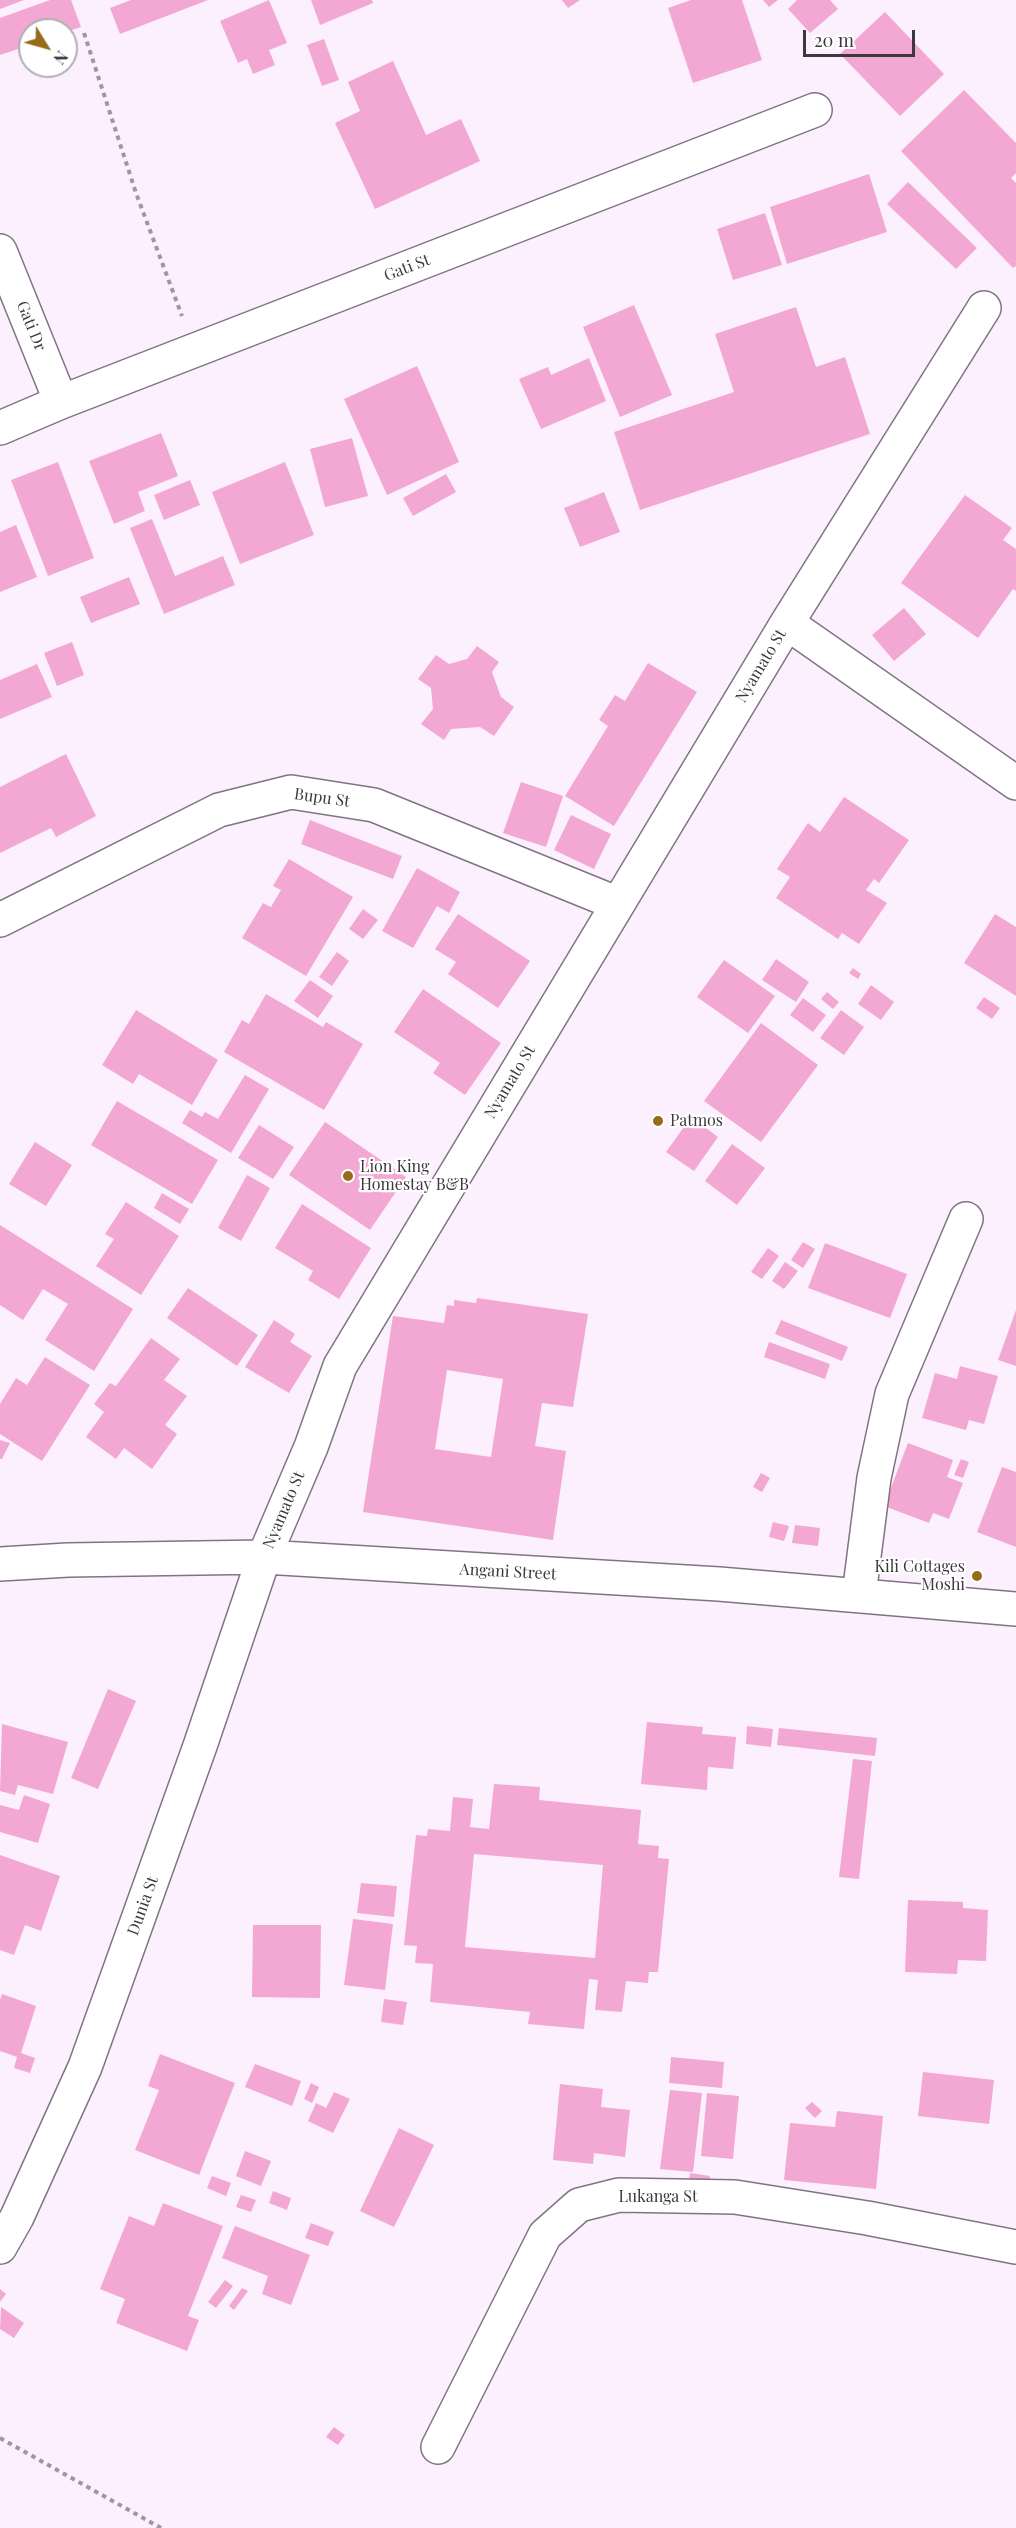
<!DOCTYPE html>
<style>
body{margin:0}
#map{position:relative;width:1016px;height:2528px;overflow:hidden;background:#fcf0fe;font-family:"Playfair Display",serif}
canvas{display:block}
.north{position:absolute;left:18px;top:18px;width:60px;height:60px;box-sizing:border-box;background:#fff;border:2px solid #b1afb2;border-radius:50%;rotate:127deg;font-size:16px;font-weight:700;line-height:24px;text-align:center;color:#3d373e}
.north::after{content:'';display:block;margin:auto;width:21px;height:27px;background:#986b1a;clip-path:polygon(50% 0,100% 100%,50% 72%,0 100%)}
.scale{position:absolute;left:803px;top:30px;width:112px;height:27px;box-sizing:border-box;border:3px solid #3d373e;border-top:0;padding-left:8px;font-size:18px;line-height:21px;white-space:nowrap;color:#3d373e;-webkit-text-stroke:4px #fff;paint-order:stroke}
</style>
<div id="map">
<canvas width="1016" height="2528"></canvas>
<div class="north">N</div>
<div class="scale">20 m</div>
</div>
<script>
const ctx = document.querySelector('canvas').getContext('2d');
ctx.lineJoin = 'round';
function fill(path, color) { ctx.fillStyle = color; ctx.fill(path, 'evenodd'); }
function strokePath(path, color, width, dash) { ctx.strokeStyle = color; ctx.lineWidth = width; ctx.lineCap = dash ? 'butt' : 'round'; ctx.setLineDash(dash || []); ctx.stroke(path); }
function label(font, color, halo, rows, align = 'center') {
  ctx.font = font + ' "Playfair Display",serif'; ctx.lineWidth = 4.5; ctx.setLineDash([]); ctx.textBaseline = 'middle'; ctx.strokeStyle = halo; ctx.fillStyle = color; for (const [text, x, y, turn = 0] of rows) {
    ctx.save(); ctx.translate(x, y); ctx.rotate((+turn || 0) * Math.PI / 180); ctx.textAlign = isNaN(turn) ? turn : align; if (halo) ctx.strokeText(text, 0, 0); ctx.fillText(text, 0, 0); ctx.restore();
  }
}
fill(new Path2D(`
 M0,0H24L0,9Z
 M50,0H71L81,27L66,32V30H30V45L0,55V18Z
 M131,0H208L120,34L110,8Z
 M269,0L287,43L269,50L275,65L253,74L247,59L238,63L220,21Z
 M311,0H372L373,3L320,25Z
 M562,0H580L568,8Z
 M691,0H742L762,60L693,83L668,8Z
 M763,0H778L769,7Z
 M797,0H830L838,9L810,33L788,9Z
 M885,12L944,74L900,116L840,54Z
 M324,39L339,80L322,86L307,45Z
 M393,61L426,135L461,119L480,161L375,209L335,123L360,111L348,82Z
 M964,90L1016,143V173L1011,178L1016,183V266L1013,268L901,151Z
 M869,174L887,232L787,264L770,207Z
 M908,182L977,248L956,269L887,204Z
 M765,213L782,265L733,280L717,229Z
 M634,305L672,395L620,417L583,327Z
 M796,307L816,367L845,357L870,434L640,510L614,432L734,392L715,334Z
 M589,358L606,401L541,429L519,379L548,367L551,375Z
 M417,366L459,462L387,495L344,399Z
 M161,433L178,476L138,492L145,511L114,524L89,461Z
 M352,438L368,496L325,507L310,449Z
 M58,462L94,558L48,576L11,480Z
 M285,462L314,535L240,564L212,492Z
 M446,474L456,492L413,516L403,498Z
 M190,480L200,505L164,520L154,495Z
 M604,492L620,532L580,547L564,508Z
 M965,495L1012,528L1003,540L1016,549V591L1013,589L978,638L901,583Z
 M152,519L175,576L223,556L235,585L164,614L130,528Z
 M16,525L37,577L0,592V532Z
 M129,577L140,604L91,623L80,597Z
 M904,608L926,634L894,661L872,635Z
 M72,642L84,675L57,686L44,653Z
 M477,646L499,662L492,672L501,697L514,707L494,736L480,727L451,729L444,740L421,724L433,709L431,688L418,679L436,655L449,664L467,659Z
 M648,663L697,692L614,826L565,796L608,726L599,720L615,695L625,701Z
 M37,664L52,697L0,719V680Z
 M66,754L96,816L56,837L51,828L0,853V787Z
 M521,782L563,796L546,847L503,833Z
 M844,797L909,840L879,883L874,879L866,890L887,903L859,944L842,933L838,939L776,898L790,877L777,869L808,823L820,832Z
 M571,815L611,834L594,869L554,850Z
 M310,820L402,856L393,879L301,844Z
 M289,859L353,897L306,976L242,938L263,903L271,907L281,890L273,886Z
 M417,868L460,892L449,913L437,906L413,948L382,931Z
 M363,909L378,920L363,939L349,929Z
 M458,914L530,961L498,1008L448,974L456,962L435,949Z
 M995,914L1016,927V996L964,963Z
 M337,952L349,961L332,986L319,977Z
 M776,959L809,982L796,1002L762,980Z
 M724,960L775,996L748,1033L697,997Z
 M853,968L861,974L858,979L849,973Z
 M310,980L333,996L318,1018L294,1001Z
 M871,985L894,1002L881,1020L858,1004Z
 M423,989L501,1043L465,1095L433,1073L440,1063L394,1032Z
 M827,992L839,1002L833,1009L821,999Z
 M266,994L323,1027L326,1022L363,1044L324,1110L224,1052L242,1020L249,1024Z
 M984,997L1000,1008L992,1019L976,1008Z
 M803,998L826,1015L813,1032L790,1015Z
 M136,1010L218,1060L192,1105L139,1074L133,1084L102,1065Z
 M841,1010L864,1027L844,1055L820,1038Z
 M761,1023L818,1065L761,1142L704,1101Z
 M245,1075L269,1089L231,1153L182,1123L190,1110L202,1117L205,1112L218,1119Z
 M117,1101L218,1160L192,1204L91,1145Z
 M691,1117L718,1137L694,1171L666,1152Z
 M325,1122L406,1177L370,1230L289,1175Z
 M259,1125L294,1147L273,1179L238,1158Z
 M35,1142L72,1165L46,1206L9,1184Z
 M732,1144L765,1168L737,1205L705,1181Z
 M247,1175L270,1188L241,1241L218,1228Z
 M162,1193L189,1209L180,1224L154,1208Z
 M126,1202L179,1236L141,1295L96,1266L114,1239L105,1234Z
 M302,1204L371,1248L339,1299L308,1280L313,1271L275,1248Z
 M0,1225L133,1309L94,1371L45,1340L68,1304L43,1289L23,1320L0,1305Z
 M803,1242L815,1249L803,1268L791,1260Z
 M825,1243L907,1274L890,1318L808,1288Z
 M768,1248L779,1256L762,1279L751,1272Z
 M785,1262L798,1271L784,1289L772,1281Z
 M188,1288L258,1335L237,1366L167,1318Z
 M477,1298L588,1314L573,1407L542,1403L535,1446L566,1451L553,1540L363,1512L393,1316L444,1323L447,1305L454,1306V1300L476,1303ZM447,1370L503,1379L491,1457L435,1449Z
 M1016,1310V1366L998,1360Z
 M274,1320L295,1334L290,1342L312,1356L289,1393L245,1367Z
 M781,1320L848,1347L842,1361L775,1334Z
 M151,1338L180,1359L164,1380L187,1396L165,1425L177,1434L152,1469L124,1448L116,1459L86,1437L104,1412L94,1404L110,1383L116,1386Z
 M769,1342L830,1364L825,1379L764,1357Z
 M45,1357L90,1385L42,1461L0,1434V1404L16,1378L27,1385Z
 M960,1366L998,1376L984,1424L969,1420L966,1430L922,1418L935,1373L957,1379Z
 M0,1440L10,1443L2,1459H0Z
 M908,1443L953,1460L947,1477L963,1483L949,1519L933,1513L929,1523L884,1506Z
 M961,1459L969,1462L963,1478L954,1475Z
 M1002,1467L1016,1472V1547L977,1532Z
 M761,1473L770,1478L762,1492L753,1487Z
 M773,1522L789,1526L784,1541L769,1537Z
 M795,1525L820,1528L818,1546L792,1543Z
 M108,1689L136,1701L98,1789L71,1778Z
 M647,1722L703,1727L702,1734L736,1737L733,1769L708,1767L707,1790L641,1784Z
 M2,1724L68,1742L53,1794L18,1785L15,1795L0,1791Z
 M747,1726L773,1729L771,1747L746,1744Z
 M779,1728L877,1738L875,1756L777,1745Z
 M853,1759L872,1761L859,1879L839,1877Z
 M494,1784L540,1787L539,1800L641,1810L638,1844L659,1846L658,1858L669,1859L658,1972H649L648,1983L626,1981L622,2012L595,2010L598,1980L589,1979L584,2029L528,2024L530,2012L430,2002L433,1964L415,1963L417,1946L404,1945L416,1835L427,1836L428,1829L450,1831L453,1797L473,1799L470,1827L489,1829ZM474,1854L603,1865L595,1958L465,1947Z
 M24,1795L50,1804L38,1843L0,1832V1805L19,1810Z
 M0,1855L60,1876L41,1931L25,1925L14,1955L0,1950Z
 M361,1883L397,1886L394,1917L357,1913Z
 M908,1900L963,1902V1908L988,1910L986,1961L958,1960L957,1974L905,1972Z
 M353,1919L393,1924L385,1990L344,1985Z
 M253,1925H321L320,1998L252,1997Z
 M2,1994L36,2006L21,2053L35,2058L30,2073L14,2068L17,2057L0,2051V2000Z
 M384,1999L407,2002L403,2025L381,2022Z
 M160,2054L235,2083L199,2175L135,2150L159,2090L148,2086Z
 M671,2057L724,2062L722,2088L669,2083Z
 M255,2064L301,2081L292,2106L245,2087Z
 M923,2072L994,2080L989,2124L918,2116Z
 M311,2083L319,2087L312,2103L304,2099Z
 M560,2084L603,2089L601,2107L630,2110L625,2157L594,2153L593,2164L553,2160Z
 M670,2090L702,2093L693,2172L660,2169Z
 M334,2092L350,2099L333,2133L308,2121L316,2103L326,2108Z
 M707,2093L739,2096L733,2159L701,2156Z
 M812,2102L822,2111L815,2118L805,2108Z
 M837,2111L883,2116L876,2189L784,2180L790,2123L835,2127Z
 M399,2128L434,2145L394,2227L360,2211Z
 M245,2151L271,2161L261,2186L236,2176Z
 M690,2173L710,2176L707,2196L687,2194Z
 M212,2176L231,2183L226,2196L207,2188Z
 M273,2191L291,2198L287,2210L269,2203Z
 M241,2195L256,2200L251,2212L236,2207Z
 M163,2203L223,2226L188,2316L199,2320L187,2351L116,2323L125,2299L100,2289L129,2216L154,2226Z
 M311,2223L334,2232L328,2246L305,2238Z
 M235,2226L310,2255L291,2305L262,2294L268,2276L222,2258Z
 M225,2280L233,2286L216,2308L208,2302Z
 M242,2288L248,2291L234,2310L229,2306Z
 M0,2289L6,2294L0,2302Z
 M1,2307L24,2323L14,2338L0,2329Z
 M334,2427L345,2435L338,2445L326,2437Z`), '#f3a7d3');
const minor = new Path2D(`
 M0,251L61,402
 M0,428L61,402L815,110
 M787,623L1016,783
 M0,920L219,810L291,792L374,805L616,903
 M0,1564L68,1560L264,1557L719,1584L1016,1609
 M859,1595L874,1478L892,1394L966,1219
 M0,2247L17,2217L85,2067L200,1746L264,1557L311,1447L340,1366L787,623L984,308
 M438,2447L545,2235L579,2205L619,2195L735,2197L867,2218L1016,2247`);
strokePath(minor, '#817384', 36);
strokePath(new Path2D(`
 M84,33L136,193L182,316
 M0,2438L161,2528`), '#9f96a1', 4, [4.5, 4.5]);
strokePath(minor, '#fff', 33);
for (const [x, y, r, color] of [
 [658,1121,6,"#986b1a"],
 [348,1176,6,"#986b1a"],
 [977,1576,6,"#986b1a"]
]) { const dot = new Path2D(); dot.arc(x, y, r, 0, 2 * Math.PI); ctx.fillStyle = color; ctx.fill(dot); strokePath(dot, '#fff', 2); }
label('16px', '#3d373e', '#fff', [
 ["Gati St",407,268,-21],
 ["Gati Dr",31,326,68],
 ["Nyamato St",761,666,-59],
 ["Bupu St",322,798,8],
 ["Nyamato St",510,1082,-59],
 ["Nyamato St",284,1510,-67],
 ["Angani Street",508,1572,3],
 ["Dunia St",143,1906,-70],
 ["Lukanga St",658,2197]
]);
label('16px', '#3d373e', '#fff', [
 ["Patmos",670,1121],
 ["Lion King",360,1167],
 ["Homestay B&B",360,1185],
 ["Kili Cottages",965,1567,"right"],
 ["Moshi",965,1585,"right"]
], 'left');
</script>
